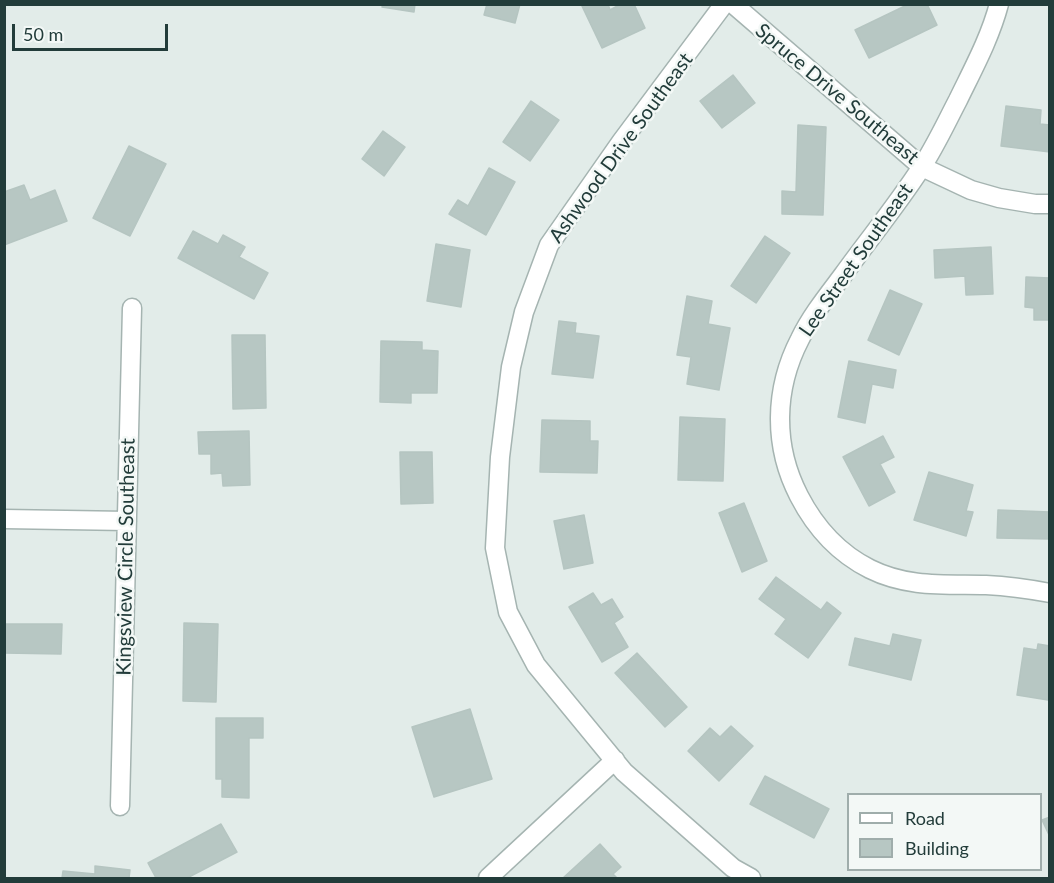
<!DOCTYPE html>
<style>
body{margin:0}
#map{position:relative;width:1054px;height:883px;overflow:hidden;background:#e2ece9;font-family:Lato,sans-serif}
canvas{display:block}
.frame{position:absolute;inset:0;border:6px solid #223c3a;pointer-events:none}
.legend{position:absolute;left:847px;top:793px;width:195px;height:78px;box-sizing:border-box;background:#f3f8f6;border:2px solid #9fadab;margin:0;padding:8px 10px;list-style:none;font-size:18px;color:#223c3a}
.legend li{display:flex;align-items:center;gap:12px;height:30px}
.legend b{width:30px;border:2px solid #9fadab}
.scale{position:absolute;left:12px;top:24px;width:156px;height:27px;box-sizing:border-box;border:3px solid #223c3a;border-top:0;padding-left:8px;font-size:18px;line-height:21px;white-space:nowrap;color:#223c3a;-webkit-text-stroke:4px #f3f8f6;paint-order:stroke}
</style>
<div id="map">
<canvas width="1054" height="883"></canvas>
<div class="frame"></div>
<ul class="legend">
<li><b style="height:8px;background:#fff"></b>Road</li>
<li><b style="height:16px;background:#b7c7c3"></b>Building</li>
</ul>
<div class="scale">50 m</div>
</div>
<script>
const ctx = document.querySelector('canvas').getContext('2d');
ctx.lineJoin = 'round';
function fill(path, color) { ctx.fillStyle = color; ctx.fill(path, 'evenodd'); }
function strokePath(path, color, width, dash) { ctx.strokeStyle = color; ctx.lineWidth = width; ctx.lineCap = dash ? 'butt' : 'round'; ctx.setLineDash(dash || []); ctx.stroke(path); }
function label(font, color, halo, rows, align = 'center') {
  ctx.font = font + ' Lato,sans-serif'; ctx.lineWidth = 5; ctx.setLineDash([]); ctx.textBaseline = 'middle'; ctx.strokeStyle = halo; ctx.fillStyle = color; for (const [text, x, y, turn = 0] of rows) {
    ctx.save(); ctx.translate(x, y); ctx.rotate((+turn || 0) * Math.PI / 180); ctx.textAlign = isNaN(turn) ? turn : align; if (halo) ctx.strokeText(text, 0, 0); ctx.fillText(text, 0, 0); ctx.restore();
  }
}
const building = new Path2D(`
 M383,4H415L414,12L382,7Z
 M487,4H520L515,23L484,15Z
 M581,4H608L610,10L621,4H634L645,28L602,48Z
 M909,4H927L937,25L869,58L855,30Z
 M733,75L755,103L722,128L700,101Z
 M531,101L559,120L530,161L503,142Z
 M1006,106L1041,110L1040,124L1050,125V152L1001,146Z
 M798,125L826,127L823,215L782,214V191L796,192Z
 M383,131L405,147L384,176L362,159Z
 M129,146L166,164L130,236L93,218Z
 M489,168L515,182L486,235L449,214L458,200L468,206Z
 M24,185L30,200L55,190L67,221L4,245V192Z
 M193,231L218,244L223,235L245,247L239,257L268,273L254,299L178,258Z
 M765,236L790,253L756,303L731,286Z
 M436,244L470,250L461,307L427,301Z
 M991,247L993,294L966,295L965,276L935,278L934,250Z
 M1026,277L1050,278V320H1034V308L1025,307Z
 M890,290L922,304L899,355L868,340Z
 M687,296L712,301L708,324L730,328L719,390L687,384L691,357L677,355Z
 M559,321L576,323L575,333L599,336L593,378L552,374Z
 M232,335H265L266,408L233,409Z
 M381,341L422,342V350L438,351L437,393H411V403L380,402Z
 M849,361L896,370L893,388L872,384L865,423L838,417Z
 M680,417L725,419L723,481L678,480Z
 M542,420L590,421V441H598L597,473L540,472Z
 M249,431L250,485L223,486L222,473L211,474V454H199L198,432Z
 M883,436L894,457L880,464L895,492L869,506L843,457Z
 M400,452H432L433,503L401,504Z
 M929,472L973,485L966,511L973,512L966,536L914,520Z
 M744,503L767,561L742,572L719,513Z
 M998,510L1050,512V539L997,538Z
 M584,515L593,563L564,569L554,521Z
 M776,577L821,610L827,602L841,613L808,658L775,634L786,619L759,599Z
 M593,593L601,605L612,599L623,617L614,623L628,647L602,662L569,607Z
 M184,623L218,624L216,702L183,701Z
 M4,624H62L61,654L4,653Z
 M893,634L921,640L911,680L849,665L855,638L890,646Z
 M1038,644L1050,646L1048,700L1017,695L1024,648L1037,650Z
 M637,653L687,707L665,727L615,673Z
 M470,709L492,779L434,797L412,727Z
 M216,718H263V738H249V798L222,797V779H216Z
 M731,726L753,746L719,781L688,751L710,728L720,737Z
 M765,776L829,809L814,838L750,804Z
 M1050,817V837L1042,820Z
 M221,824L237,852L187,878H156L148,863Z
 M600,844L621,867L613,874L617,878H563Z
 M95,866L130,870L129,878H62L63,871L95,874Z`);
fill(building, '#b7c7c3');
strokePath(building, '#b5c5c1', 1.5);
const minor = new Path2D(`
 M724,4L621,142L549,245L524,312L511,367L500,457L495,548L508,612L536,665L624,772L733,868L751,878
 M733,4L922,167L971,190L999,198L1035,204H1050
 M999,4C990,38 973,69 958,100C946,123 935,147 921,168C897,205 869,239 843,275C828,295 811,316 800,339C774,389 773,446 799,496C815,527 838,553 870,569C908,588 946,584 986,585C1007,586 1029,589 1050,593
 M4,519L127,521
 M120,806L132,308
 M488,878L615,760`);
strokePath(minor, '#a5b4b1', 21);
strokePath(minor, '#fff', 18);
label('20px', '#223c3a', '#f3f8f6', [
 ["Spruce Drive Southeast",837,94,40],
 ["Ashwood Drive Southeast",621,148,-54],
 ["Lee Street Southeast",856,260,-55],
 ["Kingsview Circle Southeast",126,557,-89]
]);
</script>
